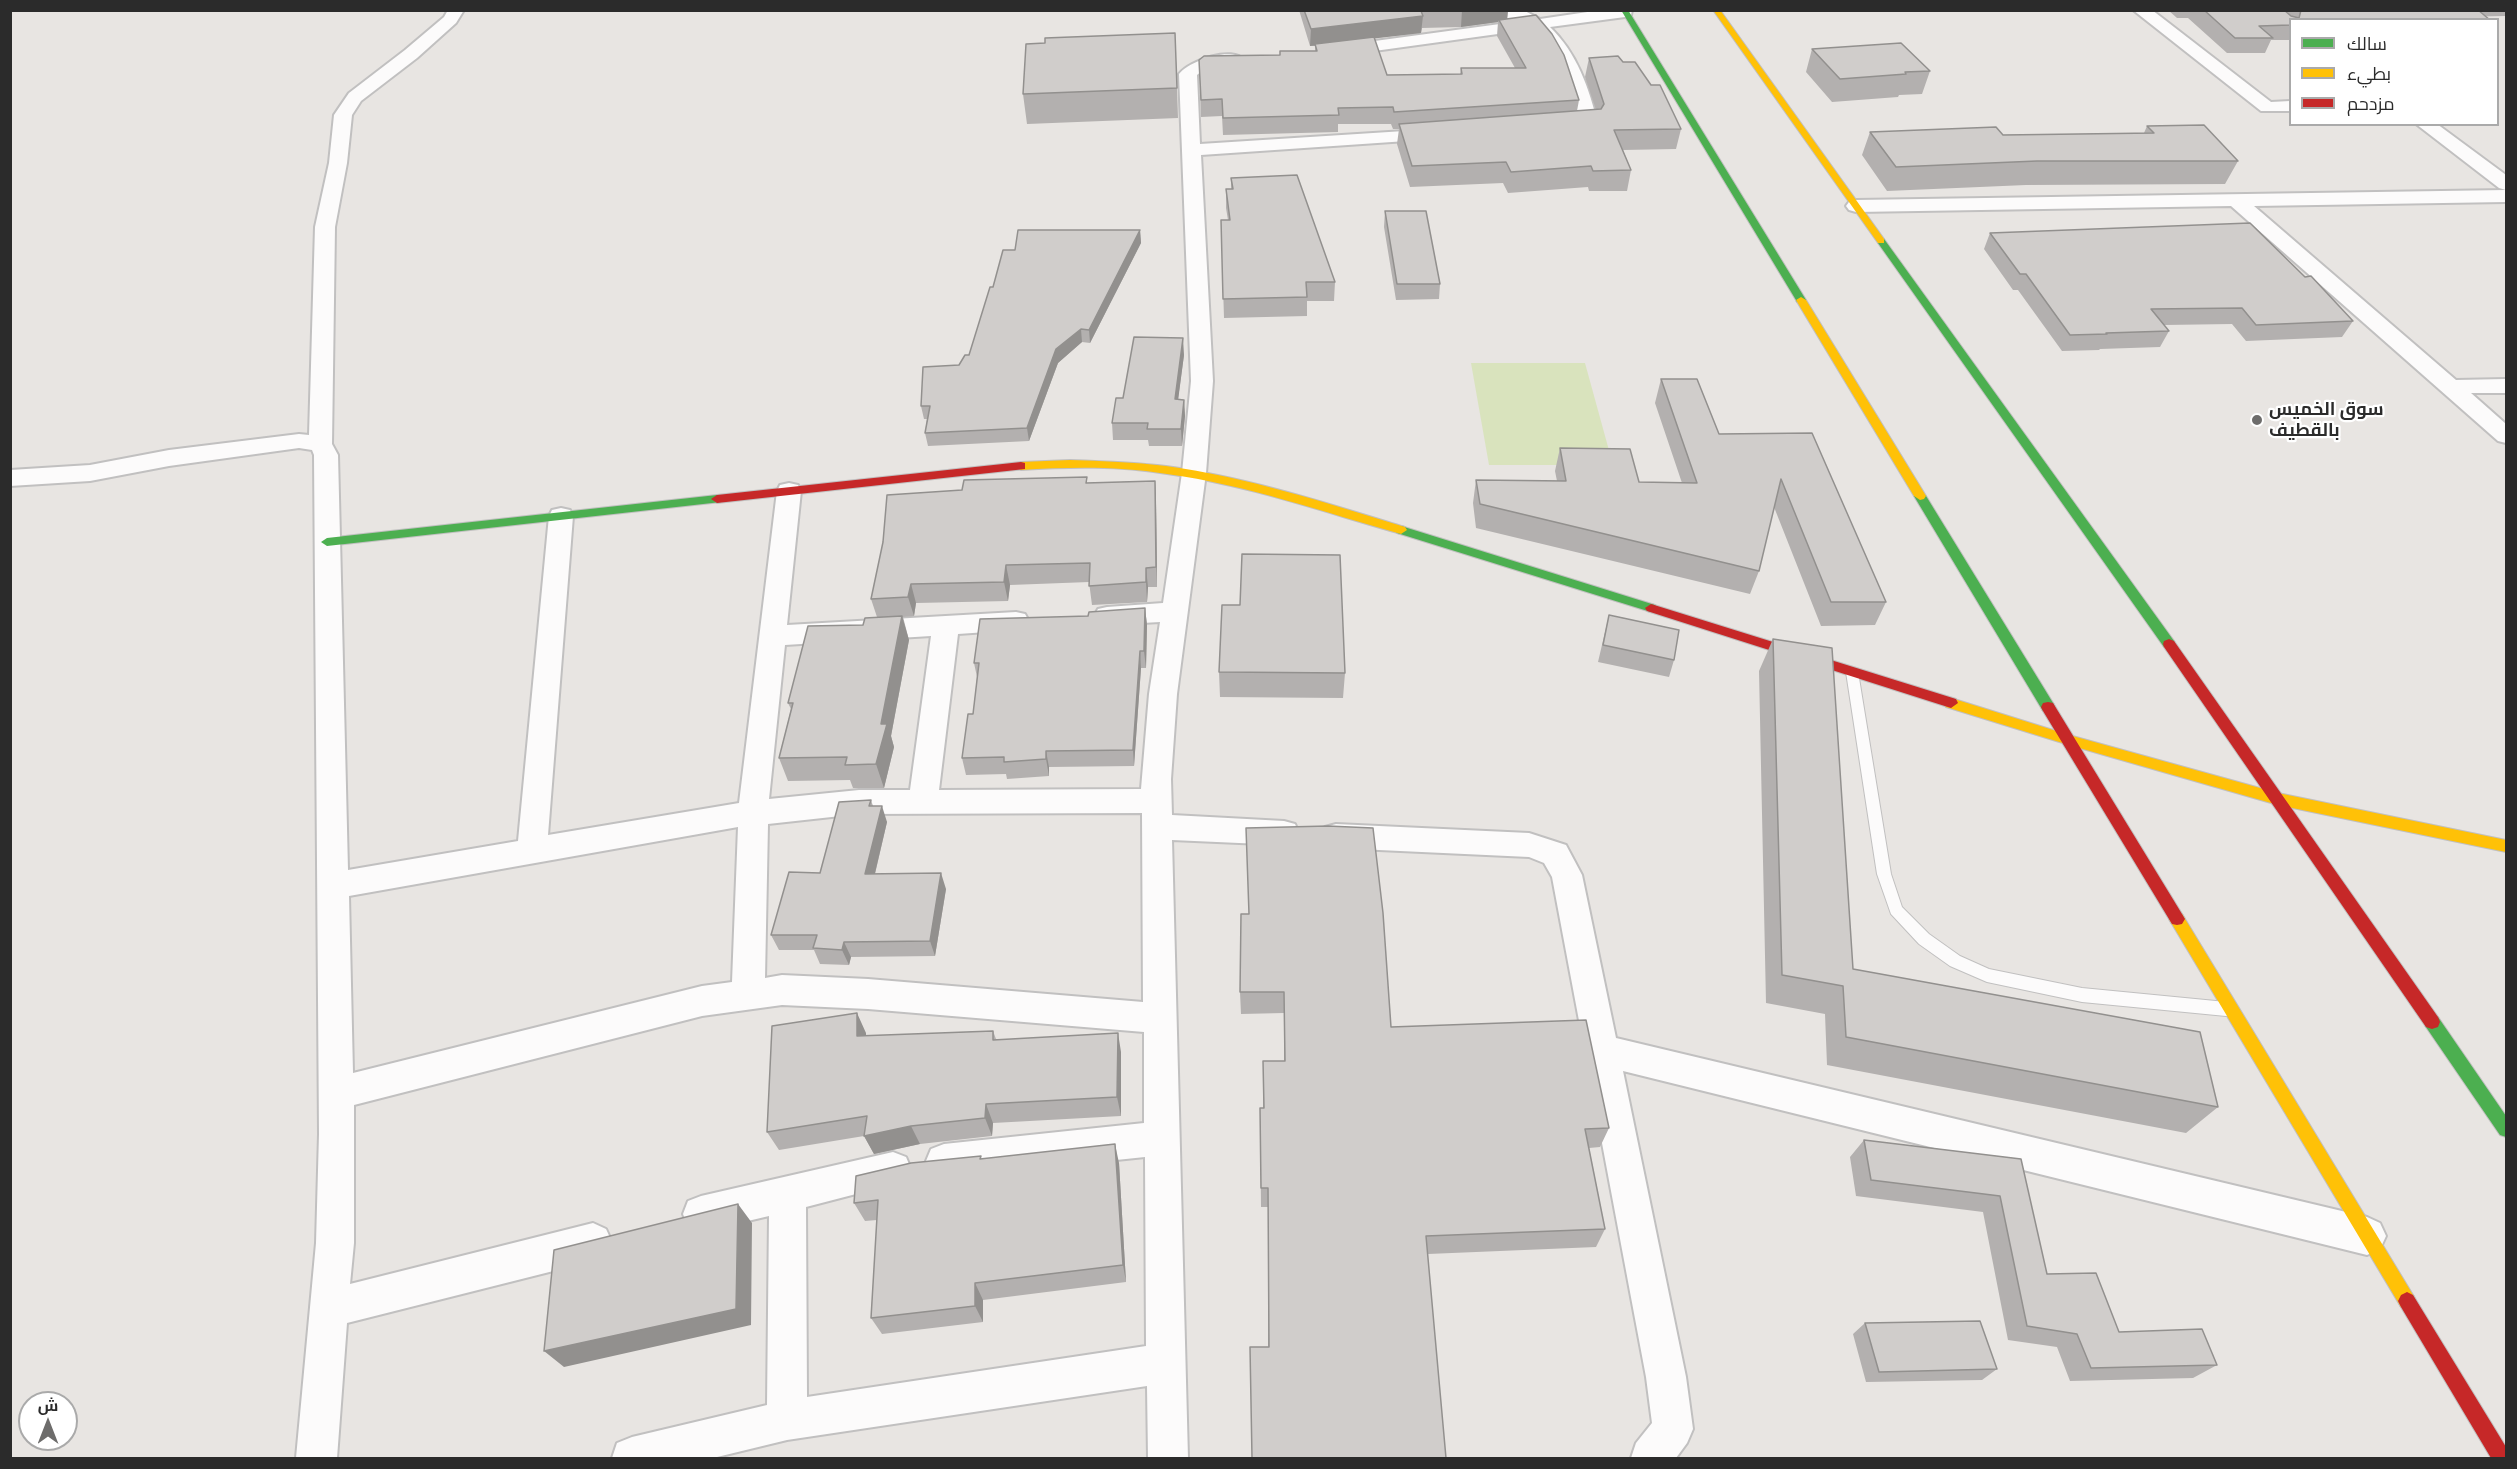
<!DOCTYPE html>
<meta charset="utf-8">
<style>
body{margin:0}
#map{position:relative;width:2517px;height:1469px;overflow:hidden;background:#e8e5e2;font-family:Inter,Cairo,sans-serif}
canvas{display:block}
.frame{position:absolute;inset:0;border:12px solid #2b2b2b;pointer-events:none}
.legend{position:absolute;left:2289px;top:18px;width:210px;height:108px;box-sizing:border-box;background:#fff;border:2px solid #aaa;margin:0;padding:8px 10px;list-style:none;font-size:18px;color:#2b2b2b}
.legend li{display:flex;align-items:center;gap:12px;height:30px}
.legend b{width:30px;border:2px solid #aaa}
.north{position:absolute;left:18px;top:1391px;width:60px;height:60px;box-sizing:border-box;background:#fff;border:2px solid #aaa;border-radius:50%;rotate:0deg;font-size:16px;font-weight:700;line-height:24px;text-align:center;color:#2b2b2b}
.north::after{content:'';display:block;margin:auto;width:21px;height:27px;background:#6d6c6b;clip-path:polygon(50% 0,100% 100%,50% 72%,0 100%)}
</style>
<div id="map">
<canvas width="2517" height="1469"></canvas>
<div class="frame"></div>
<ul class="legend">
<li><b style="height:8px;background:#4caf50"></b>سالك</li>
<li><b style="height:8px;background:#ffc107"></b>بطيء</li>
<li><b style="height:8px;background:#c62828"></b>مزدحم</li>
</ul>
<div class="north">ش</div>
</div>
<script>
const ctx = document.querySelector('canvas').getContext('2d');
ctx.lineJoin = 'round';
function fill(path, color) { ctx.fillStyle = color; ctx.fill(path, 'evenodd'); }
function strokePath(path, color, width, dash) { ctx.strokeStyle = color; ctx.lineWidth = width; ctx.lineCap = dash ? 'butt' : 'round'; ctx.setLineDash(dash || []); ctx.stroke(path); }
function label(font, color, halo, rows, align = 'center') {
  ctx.font = font + ' Inter,Cairo,sans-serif'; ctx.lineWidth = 4.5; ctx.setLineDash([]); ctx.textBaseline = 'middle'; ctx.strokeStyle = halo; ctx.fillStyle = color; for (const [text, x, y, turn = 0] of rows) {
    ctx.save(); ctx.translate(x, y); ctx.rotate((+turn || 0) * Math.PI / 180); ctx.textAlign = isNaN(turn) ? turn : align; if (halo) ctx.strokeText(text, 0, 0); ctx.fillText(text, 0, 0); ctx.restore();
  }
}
fill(new Path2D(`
 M1471,363H1585L1613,465H1489Z`), '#d9e3bd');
const lane = new Path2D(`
 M1852,667L1858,672L1891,874L1902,907L1929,934L1960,956L1989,969L2082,988L2226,1002L2232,1004L2234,1009L2232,1014L2226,1016L2082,1002L1987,982L1950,966L1919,944L1891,914L1877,874L1846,672Z`);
const street = new Path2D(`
 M448,10H464L456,23L417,58L361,101L352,115L347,163L335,227L332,444L338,455L348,870L518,841L549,516L552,510L561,508L570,510L573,516L548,835L739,803L777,491L780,485L789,483L798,485L801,491L787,625L1016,612L1025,614L1029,621L1025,628L1016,630L958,634L939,790L1141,789L1149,694L1160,622L1107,625L1098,623L1094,616L1098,609L1107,607L1163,603L1182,473L1191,381L1179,74C1190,60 1233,46 1244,60C1234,72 1210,63 1197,75L1200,144L1436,129L1442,130L1445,134L1442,138L1436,139L1201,155L1213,381L1206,473L1177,694L1171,779L1172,815L1284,821L1295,824L1299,833L1295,842L1284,845L1172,840L1188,1458H1148L1147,1386L787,1440L713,1458H612L617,1443L632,1437L767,1405L769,1216L701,1232L688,1227L683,1214L688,1201L701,1196L893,1152L906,1157L911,1169L906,1181L806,1207L807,1397L1146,1346L1145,1157L944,1178L931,1173L926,1161L931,1149L944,1144L1144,1123V1032L868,1009L782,1005L702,1016L354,1105V1243L350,1284L593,1223L606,1229L612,1242L606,1255L593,1261L347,1323L337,1458H296L316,1243L319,1134L314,455L312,450L299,448L169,466L90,481L10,486V470L90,465L169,450L299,434L309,435L315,227L329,163L334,115L349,93L405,50L444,17ZM931,636L910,790H859L769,799L785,645ZM1142,813L1143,1002L868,979L782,975L765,978L768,824L859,814ZM738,827L732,982L702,986L353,1073L349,896Z
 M1478,10H1523L1540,19L1601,10H1632L1631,15L1625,17L1550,27C1577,53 1589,88 1598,124L1595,128L1559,129L1556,125L1559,121L1579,119C1571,85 1560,54 1534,29L1338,56L1330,51L1338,46L1522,21L1491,16Z
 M2133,10H2152L2271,102L2290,101V111H2261Z
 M2416,124H2437L2506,175V190L2499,188Z
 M2506,190V202L2254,206L2456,380L2506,379V393H2471L2506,424V443L2498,441L2231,206L1856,212L1849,210L1846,206L1849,202L1856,200Z
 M1336,824L1529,833L1566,845L1582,875L1616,1038L2367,1217L2380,1223L2386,1236L2380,1249L2367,1255L1623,1071L1686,1377L1693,1429L1687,1443L1676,1458H1631L1636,1443L1652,1423L1646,1377L1552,877L1544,863L1529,857L1336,848L1325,845L1321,836L1325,827Z`);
const fast = new Path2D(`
 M1621,10H1628L1806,300L1805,302H1797L1796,300Z
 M1878,239H1884L2174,641L2175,644L2174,647H2164L1878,243Z
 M1920,492L1926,496L2053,703L2055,707L2053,711H2043L1914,496Z
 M717,495L721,496L723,499L721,502L327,546L321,542L327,538Z
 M1401,526L1655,605L1657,608L1651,612L1397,533L1395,530Z
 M2432,1015L2438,1017L2506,1116V1137L2500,1135L2426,1027L2424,1022L2426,1017Z`);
const slow = new Path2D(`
 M1713,10H1720L1884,239V243H1878Z
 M1801,297L1806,300L1926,496L1924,499L1920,500L1914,496L1796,300Z
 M1070,460C1102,461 1134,462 1166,466C1247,477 1327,503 1405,527L1407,530L1401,534C1323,512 1247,485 1167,474C1118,466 1070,467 1021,470L1015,466L1021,462Z
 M1951,698L2069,735L2278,793L2506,840V852L2278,805L2069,745L1946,707L1944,703Z
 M2177,913L2182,914L2413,1295L2416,1301L2413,1307L2407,1310L2401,1307L2172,924L2169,919L2172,914Z`);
const jam = new Path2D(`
 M1021,462L1025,463V469L717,503L711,499L717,495Z
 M1651,604L1956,699L1958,703L1951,708L1647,611L1645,608Z
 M2169,639L2174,641L2438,1017L2440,1022L2438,1027L2432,1029L2426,1027L2164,647L2163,644L2164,641Z
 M2048,702L2053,703L2182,914L2185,919L2182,924L2177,925L2172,924L2043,711L2041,707L2043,703Z
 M2407,1292L2413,1295L2506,1447V1458H2491L2401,1307L2398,1301L2401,1295Z`);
strokePath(lane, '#c1c0c0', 2);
strokePath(street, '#c1c0c0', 4);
strokePath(fast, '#c1c0c0', 2);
strokePath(slow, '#c1c0c0', 2);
strokePath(jam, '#c1c0c0', 2);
fill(lane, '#fcfbfb');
fill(street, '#fcfbfb');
fill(fast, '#4caf50');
fill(slow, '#ffc107');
fill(jam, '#c62828');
fill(new Path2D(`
 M1299,10H1508L1507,19L1579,100L1577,111L1596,110L1585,77L1589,58L1623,62L1681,129L1676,149L1623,150L1631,170L1627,191H1589L1588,187L1508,193L1503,183L1410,187L1397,144L1399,129H1393L1391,124H1338V132L1223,135L1222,116L1201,117L1199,60L1280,55L1315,51V46H1310ZM1498,22L1497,36L1515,68H1461L1460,74L1387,75L1374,38L1421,33L1422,28L1461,27Z
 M2168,10H2284L2291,16L2285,10H2506V16L2290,20V40H2271L2265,53H2227L2188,18H2177Z
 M1175,33L1178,118L1027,124L1023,94L1045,43Z
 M1812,49L1930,71L1922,94L1899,95L1898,97L1832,102L1806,72Z
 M2147,126L2238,161L2225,184L2026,185L1887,191L1862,155L1870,132L2003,135L2144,133Z
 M1231,178L1335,282L1334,301H1307V316L1224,318L1221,220H1228L1226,208V189H1231Z
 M1385,211L1440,284L1439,299L1396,300L1384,227Z
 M1140,230L1141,243L1090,343L1082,342L1058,363L1029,441L928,446L925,433L927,419H924L921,406L969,355L993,287L1015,250Z
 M1990,233L2305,277L2353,321L2342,337L2246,341L2232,324L2164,325L2169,331L2160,347L2100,349L2099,350L2062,351L2018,290H2013L1984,249Z
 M1184,355L1178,399L1184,400L1185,416L1182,446H1149L1148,440H1113L1112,423L1123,398Z
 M1661,379L1719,434L1812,433L1886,602L1875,625L1821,626L1774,507L1759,571L1750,594L1476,528L1473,503L1476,480L1557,481L1555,471L1560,448L1639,482L1682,483L1655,403Z
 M1087,477V483L1155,481L1156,500L1157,587H1148L1147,602L1092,605L1089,582L1010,585L1008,601L916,603L914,616L903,617L909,640L891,736L894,747L884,788H853L850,780L788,781L779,758L791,709L788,703L863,625L877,617L871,599L962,490Z
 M1145,608L1147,625L1146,668H1141L1134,766L1049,767V776L1007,779L1006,774L966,775L962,758L973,714L977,677L974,663L1088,616Z
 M1609,615L1674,660L1669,677L1598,662Z
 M1773,639L1853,969L2218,1107L2186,1133L1827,1065L1825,1014L1766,1003L1759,671Z
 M1219,672L1345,673L1343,698L1220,697Z
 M871,800L873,806L887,822L875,874L946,889L935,956L851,957L849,965L820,964L814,950H779L771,935L820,873Z
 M1248,914L1391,1027L1609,1128L1600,1147L1589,1148L1605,1229L1596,1247L1428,1254L1268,1347V1207H1261L1260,1108H1263V1061H1284V1013L1241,1014L1240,992Z
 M993,1031L996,1039L1121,1052V1116L993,1123L992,1136L920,1144L874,1154L864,1136L779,1150L767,1132L866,1033V1036Z
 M1864,1140L2021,1159L2047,1274L2119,1332L2217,1365L2193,1378L2070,1381L2057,1347L2008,1340L1983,1212L1856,1196L1850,1157Z
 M982,1159L1119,1163L1126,1282L983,1300V1322L882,1334L871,1318L877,1220L865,1221L854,1203Z
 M1865,1323L1997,1369L1982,1380L1866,1382L1853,1334Z`), '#b3b0af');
fill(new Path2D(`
 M1462,10H1508L1507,21L1499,20L1498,22L1461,27Z
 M1423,16L1421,33L1310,46L1311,29Z
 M1140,230L1141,243L1090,343L1089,330Z
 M1081,329L1082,342L1058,363L1029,441L1027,428L1056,349Z
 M1183,338L1184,355L1176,416L1175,399Z
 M1184,400L1185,416L1182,446L1181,429Z
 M1155,481L1156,500L1157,587L1156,567Z
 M1006,565L1010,585L1008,601L1004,582Z
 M1146,568L1148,587L1147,602L1146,582Z
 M911,584L916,603L914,616L908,597Z
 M1145,608L1147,625L1146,668L1144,651Z
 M902,616L909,640L891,736L894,747L884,788L876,764L881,724Z
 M1140,651L1141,668L1134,766L1133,750Z
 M1046,751L1049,767V776L1046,759Z
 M882,806L887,822L871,890L865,874Z
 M941,873L946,889L935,956L930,941Z
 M844,942L851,957L849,965L842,950Z
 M857,1013L866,1033V1056L857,1036Z
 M1118,1033L1121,1052V1116L1117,1097Z
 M986,1104L993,1123L992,1136L985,1118Z
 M911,1126L920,1144L874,1154L864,1136Z
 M1115,1144L1119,1163L1126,1282L1123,1265Z
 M738,1204L752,1223L751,1325L564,1367L544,1351Z
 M975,1283L983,1300V1322L975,1306Z`), '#92908e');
const building = new Path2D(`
 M1304,10H1457L1421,11L1423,16L1311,29Z
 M2204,10H2284L2291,16L2299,18L2301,10H2478L2490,20H2290V25L2259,26L2273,38H2235Z
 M1536,15L1552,34L1564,55L1579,100L1394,112L1393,107L1338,108L1339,115L1223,118L1222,99L1201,100L1199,60L1204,56L1280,55V51H1317L1315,44L1374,37L1387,75L1462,74L1461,68H1526L1499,20Z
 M1175,33L1177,88L1023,94L1026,44L1045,43V38Z
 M1901,43L1930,71L1905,72L1906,74L1840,79L1812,49Z
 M1618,56L1623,62H1635L1651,85H1660L1681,129L1614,130L1631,170L1593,171L1591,166L1511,172L1506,162L1412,166L1399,124L1601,109L1604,104L1589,58Z
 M2204,125L2238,161H2037L1896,167L1870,132L1996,127L2003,135L2154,133L2147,126Z
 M1297,175L1335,282H1306L1307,297L1223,299L1221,220H1230L1226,189H1233L1231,178Z
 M1385,211H1426L1440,284H1397Z
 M2250,223L2305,277L2311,276L2353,321L2256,325L2242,308L2151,309L2169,331L2106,333L2107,334L2070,335L2026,274H2020L1990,233Z
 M1018,230H1140L1089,330L1081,329L1056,349L1027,428L925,433L930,406H921L923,367L959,365L965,355H969L990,287H993L1003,250H1015Z
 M1134,337L1183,338L1175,399L1184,400L1181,429H1147L1148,423H1112L1116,398H1123Z
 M1661,379H1697L1719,434L1812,433L1886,602H1831L1781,479L1759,571L1480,504L1476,480L1566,481L1560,448L1630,449L1639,482L1697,483Z
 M1087,477L1086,483L1155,481L1156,567L1146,568V582L1089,586L1090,563L1006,565L1004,582L911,584L908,597L871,599L883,542L887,495L962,490L964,480Z
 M1242,554L1340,555L1345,673L1219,672L1222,605H1240Z
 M1145,608L1144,651H1140L1133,750L1046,751V759L1004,762V757L962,758L968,714H973L979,663H974L980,619L1088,616L1089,612Z
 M1609,615L1679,630L1674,660L1603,645Z
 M902,616L881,724H887L876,764L845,765L847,757L779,758L793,703H788L808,626L863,625L865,618Z
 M1773,639L1832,648L1853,969L2200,1032L2218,1107L1846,1037L1843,986L1782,975Z
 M871,800L869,806H882L865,874L941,873L930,941L844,942L842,950L813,948L817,935H771L789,872L820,873L839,802Z
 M1328,826L1373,828L1383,913L1391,1027L1586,1020L1609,1128L1585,1129L1605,1229L1426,1236L1446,1458H1252L1250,1347H1269L1268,1188H1261L1260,1108H1264L1263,1061H1285L1284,992H1240L1241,914H1249L1246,828Z
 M857,1013V1036L993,1031V1040L1118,1033L1117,1097L986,1104L985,1118L911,1126L864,1136L867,1116L767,1132L772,1026Z
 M1864,1140L2021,1159L2047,1274L2096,1273L2119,1332L2202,1329L2217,1365L2091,1368L2077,1334L2027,1326L2000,1196L1871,1180Z
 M1115,1144L1123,1265L975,1283V1306L871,1318L878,1200L854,1203L856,1176L911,1163L981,1156L980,1159Z
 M738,1204L736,1309L544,1351L554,1250Z
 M1980,1321L1997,1369L1879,1372L1865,1323Z`);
fill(building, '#d0cdcb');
strokePath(building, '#92908e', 1.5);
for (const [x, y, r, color] of [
 [2257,420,6,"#6d6c6b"]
]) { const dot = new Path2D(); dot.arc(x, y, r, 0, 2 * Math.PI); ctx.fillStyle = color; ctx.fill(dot); strokePath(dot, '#fff', 2); }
label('bold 18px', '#2b2b2b', '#fff', [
 ["سوق الخميس",2269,410],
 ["بالقطيف",2269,431]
], 'left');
</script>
